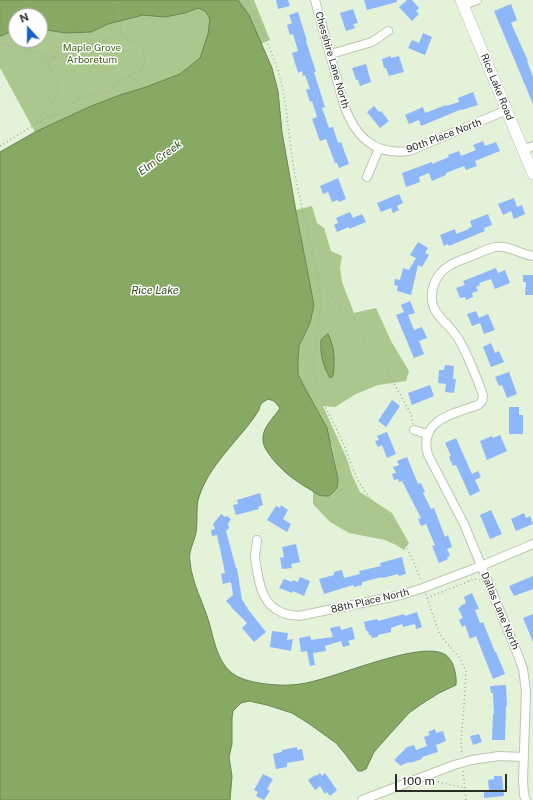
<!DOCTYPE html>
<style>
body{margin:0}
#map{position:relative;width:533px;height:800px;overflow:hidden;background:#e5f2da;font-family:"Public Sans",sans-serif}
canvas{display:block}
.north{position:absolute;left:8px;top:8px;width:40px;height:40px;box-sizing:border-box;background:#fff;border:1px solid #a9aba8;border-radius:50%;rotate:339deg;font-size:11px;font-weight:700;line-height:16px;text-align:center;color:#292e25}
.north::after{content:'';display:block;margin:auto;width:14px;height:18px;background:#1561cc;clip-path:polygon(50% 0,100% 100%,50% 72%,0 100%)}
.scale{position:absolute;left:395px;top:774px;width:112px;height:18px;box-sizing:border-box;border:2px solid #292e25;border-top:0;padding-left:5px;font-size:12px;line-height:14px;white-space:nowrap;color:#292e25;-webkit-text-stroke:3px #fff;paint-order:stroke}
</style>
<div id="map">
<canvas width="533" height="800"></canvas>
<div class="north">N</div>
<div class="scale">100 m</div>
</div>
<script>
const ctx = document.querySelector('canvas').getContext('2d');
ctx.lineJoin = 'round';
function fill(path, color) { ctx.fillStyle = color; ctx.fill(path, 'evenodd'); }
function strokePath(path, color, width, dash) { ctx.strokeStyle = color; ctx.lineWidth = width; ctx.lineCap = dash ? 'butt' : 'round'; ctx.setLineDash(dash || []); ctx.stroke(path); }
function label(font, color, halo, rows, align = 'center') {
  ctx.font = font + ' "Public Sans",sans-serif'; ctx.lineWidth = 3; ctx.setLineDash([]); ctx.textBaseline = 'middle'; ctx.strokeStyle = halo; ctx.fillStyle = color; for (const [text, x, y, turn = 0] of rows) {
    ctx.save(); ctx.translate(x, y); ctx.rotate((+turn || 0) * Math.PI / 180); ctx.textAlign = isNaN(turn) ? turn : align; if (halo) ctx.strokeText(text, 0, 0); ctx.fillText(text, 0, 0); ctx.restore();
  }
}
fill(new Path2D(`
 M0,0H254L270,40L128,99L35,132L0,68ZM16,16H40V40H16Z
 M312,206L317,223L324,228L331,251L342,256L340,267L342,282L354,313L376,308L391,341L409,371L406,381L378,385L356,394L335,407L323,406L347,459L352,475L360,492L392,513L409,543L404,550L396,545L385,540L349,533L330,522L313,504V491L320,495L338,479L332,446L298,374V360L299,346L310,323L314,305L296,210Z`), '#aac88d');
const water = new Path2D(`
 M0,0H238L249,15L272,68L278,91L282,132L297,217L314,305L310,323L299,346L298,360V374L306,390L327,428L338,479L337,488L329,496C326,496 322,496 319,495C317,494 314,492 311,490C295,481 280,470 269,454C266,450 263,445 263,440C262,427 274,418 280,408L274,401L268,399C266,401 262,402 261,404C260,406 259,408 259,410C254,418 247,427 241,434C226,452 210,469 201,491C200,494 199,497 198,500C196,510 198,522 196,533C194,543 188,551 190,562C192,583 203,602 209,622C214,640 218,665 235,675C248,684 284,687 300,684C330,681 422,638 446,655C454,661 457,676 456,685L439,693L420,705L409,713L389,735L374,752L366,769L362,771H358L346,755L336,743L308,723L292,713L267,705L249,701L241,703L233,711L232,718V744L229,757L232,776L230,800H0V152L35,132L89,107L120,95L146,87L180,74L200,58L208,34L210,19L205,11L198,8L185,13L165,17L143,15L108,24L91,32L66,33L40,29V16H16V29L1,36H0Z
 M328,334C335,348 335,361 333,376L330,378C323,366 320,354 321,340Z`);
fill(water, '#87a964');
strokePath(water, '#6b8451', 1);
fill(new Path2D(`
 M276,0H288L290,6L278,9Z
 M364,0H397V2L367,10Z
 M407,0H412L419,8L416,11L419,14L412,21L399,7Z
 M511,4L517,20L511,23L528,61H527L533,77V104L494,11Z
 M353,9L358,23L353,24L355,28L346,31L340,13Z
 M298,12L307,41H306L316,72H314L325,107L322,108L329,128L333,127L338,143L341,142L349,164L339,168L337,163H335L326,139L320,141L312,119L317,117L312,101L310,102L306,90L310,89L305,75L303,76L302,71L298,73L292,53L298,51L293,34L290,35L287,25L292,23L289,15Z
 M423,33L432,37L425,55L408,48L412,40L419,43Z
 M391,56V58L399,56L404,72L389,76L386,68H384L382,59Z
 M366,64L371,82L360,86L358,80H356L352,68Z
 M473,92L478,105L462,110V109L421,126L419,120L409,124L405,115L423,107L425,113L446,105V106L459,102L458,98Z
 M374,106L379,112L381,111L389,121L380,128L367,112Z
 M483,141L485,146L496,142L500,151L475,161L477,166L466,170L464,166L446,173V175L432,181L429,173L419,177L420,182L406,187L402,173L432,162V164L449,157L448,155L459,151L461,156L476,150L473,145Z
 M338,178L346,199L339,202L338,200L332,202L328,192L323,194L320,186Z
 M399,194L403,203L397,206L399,210L393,213L391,208L381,212L377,203Z
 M514,198L517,207L522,205L525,214L514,219L511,211L503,215L498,204Z
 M350,212L353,218L362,214L366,222L349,229V227L337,232L334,225L338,223L336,218Z
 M488,214L492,225L484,228L485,231L449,246L448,244L444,246L440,235L455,229L456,234L469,229L468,228L472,227L470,221Z
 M418,242L428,248L425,253L429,255L422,267L418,265L411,295L397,291L398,286L394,285L395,279L400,280L403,268L409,270L416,258L410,255Z
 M496,268L498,273L505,270L510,283L495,289L491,279L479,283L480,285L476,287L478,291L472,293L473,297L466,300L465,297L460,298L456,288L465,285L463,281Z
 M523,275H533V295H525L526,282H523Z
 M410,301L415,313L408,315L414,330L422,327L427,338L419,341L424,354L414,358L396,315L404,312L401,305Z
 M476,311L479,318L488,314L495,330L484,334L480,323L472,326L467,314Z
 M491,343L495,353L499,351L504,362L491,367L483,347Z
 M445,365L454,366L453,379H456L454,393L445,392L446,384L438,383L439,370H444Z
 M509,372L517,394L507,398L502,385L499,386L495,377Z
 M430,385L434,396L412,405L408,393Z
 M392,400L400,406L386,427L378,421Z
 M509,407H519V415H523V434H509Z
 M387,432L396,454L387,458L382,445L378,447L375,441L379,440L377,436Z
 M500,435L507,451L487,460L480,441L492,436L493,438Z
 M456,438L472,474L478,471L481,477L475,480L480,491L470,496L456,465L453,466L449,457L451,456L445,443Z
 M407,457L418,484L421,483L425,492L423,493L431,509L434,508L445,537L448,535L452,547L447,549L450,556L447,557L448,559L439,563L432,546L435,545L426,524L421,526L418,519L421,518L402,481L399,482L398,479L394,480L392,474L396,473L393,467L399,465L397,461Z
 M260,493L263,505L258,507L259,509L236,515L233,505L238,504L237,500Z
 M281,505L288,510L283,519L291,524L287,532L267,520L276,506L280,508Z
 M491,510L502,534L490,539L480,515Z
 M524,513L526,518L530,516L533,524L516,531L511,519Z
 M221,514L225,517L227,516L231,519L228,524L229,528L226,531L236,568H237L242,600L244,602L245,605L248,608H247L266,632L254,642L242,628L247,623L231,607V606L226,601L233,595L231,582L223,584L221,574L225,573L222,558L217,535L212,536L211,530L215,529L213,524Z
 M296,544L300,562L291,564L292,568L282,569L280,558L284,557L282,547Z
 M402,557L406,574L399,576L398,574L383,578L382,577L362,582V585L354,587L353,585L324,594L319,579L334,575V572L342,570L344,578L360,574L359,571L381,566L380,563Z
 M533,576V589L514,596L509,586Z
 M300,577L310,581L304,596L293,591L292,593L279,588L284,579L292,582L293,580L298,582Z
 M472,593L479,609L475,610L480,623L483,622L495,652H496L505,674L493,679L476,636L470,639L465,625L462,627L459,620L463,618L458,608L461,607L460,606L466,603L464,597Z
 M417,612L422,627L416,629L415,624L403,627L402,624L391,628V632L378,635V637L372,638L371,635H369L368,631H366L364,622L377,619L378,621L404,614L405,616Z
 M533,614V642L523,618Z
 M340,626L341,630L352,627L355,639L348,641L350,645L343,647L341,641L325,646L326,651L313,653L315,665L310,666L307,651L301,652L299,638L310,636L311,640L333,637L330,628Z
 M272,631L288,633L287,640L293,639L291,651L270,647Z
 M506,685L507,706H506L505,740H492L493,714H494L493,693H491L490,686Z
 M435,729L436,733L443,731L446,741L436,745L438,752L422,757V759L410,763L409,762L402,765L401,766L394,760L407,747L414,745L416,750L427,746L424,737L430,735L428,732Z
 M479,734L482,742L473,745L470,736Z
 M297,747V750L302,749L304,760L287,763V767L276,769L273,754L282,752V750Z
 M320,773L322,776L325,773L337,790L330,796L327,792L325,794L320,786L315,790L308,780L315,775L316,776Z
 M263,774L273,779L267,789L270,791L264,800L256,796L258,792L254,790Z
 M494,776H502L504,796L484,798V791L489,790L488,780L494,779Z`), '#8db7f8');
const minor = new Path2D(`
 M315,0L344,105C355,136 374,156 409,151L507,110
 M464,5L477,0
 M331,54L372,42L388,31
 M523,150L533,146
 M367,177L379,148
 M414,430L427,434
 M257,540C257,546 255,552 255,558C255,562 257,567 257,571C260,587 264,605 281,612C286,615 293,615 299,616L401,595L423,588L481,566L533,544
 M362,800L454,765L472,760L499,756L524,757
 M526,800L524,795L523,780L526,691L523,669L516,650L464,524L428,455C418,420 453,414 478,405L482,401L483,395C480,386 476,376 472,367C467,356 463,344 455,334C449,325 439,319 434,308C428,293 435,274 449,266C456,261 464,259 472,256C479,253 487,249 495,247C508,245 520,254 533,256`);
const tertiary = new Path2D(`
 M461,0L533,174`);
strokePath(minor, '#bbc7b0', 10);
strokePath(tertiary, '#bbc7b0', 12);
strokePath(new Path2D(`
 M248,0C258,26 273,51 280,78C289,113 289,150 297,185C299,195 302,205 304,216C306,225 308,234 310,243C314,260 318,277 320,295C323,324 309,353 316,382C321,403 334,422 342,441C349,456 353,473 362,487C369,498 380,508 388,518C403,536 413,559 421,581
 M0,44L27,49L48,56L63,57L100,42L121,36
 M48,65L54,57
 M37,123C39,119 41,115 44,112C51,104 62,94 58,82C56,77 53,72 50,68C47,64 45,59 43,54
 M0,146L37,123L56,114L77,100L88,96L110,91L123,78L141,71L143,69L145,61V57L142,48L135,42L121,36V23L117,0
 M318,272L320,278L337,305L385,367L411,414L413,424
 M426,594L439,633L445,641L460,658L466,672L464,705L461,743L462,755
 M427,598L467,582L474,579L480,580
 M463,771L466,800
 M434,781L465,788`), '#a1ab99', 1.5, [1, 3]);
strokePath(minor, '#fff', 8);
strokePath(tertiary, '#fff', 11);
label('10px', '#416117', '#fff', [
 ["Maple Grove",92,48],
 ["Arboretum",92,60]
]);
label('10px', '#292e25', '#fff', [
 ["Chesshire Lane North",332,60,74],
 ["Rice Lake Road",497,87,68],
 ["90th Place North",444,136,-21],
 ["88th Place North",370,601,-13],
 ["Dallas Lane North",500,611,67]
]);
label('italic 11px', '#344b19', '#fff', [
 ["Elm Creek",160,158,-36],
 ["Rice Lake",155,291]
]);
</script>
